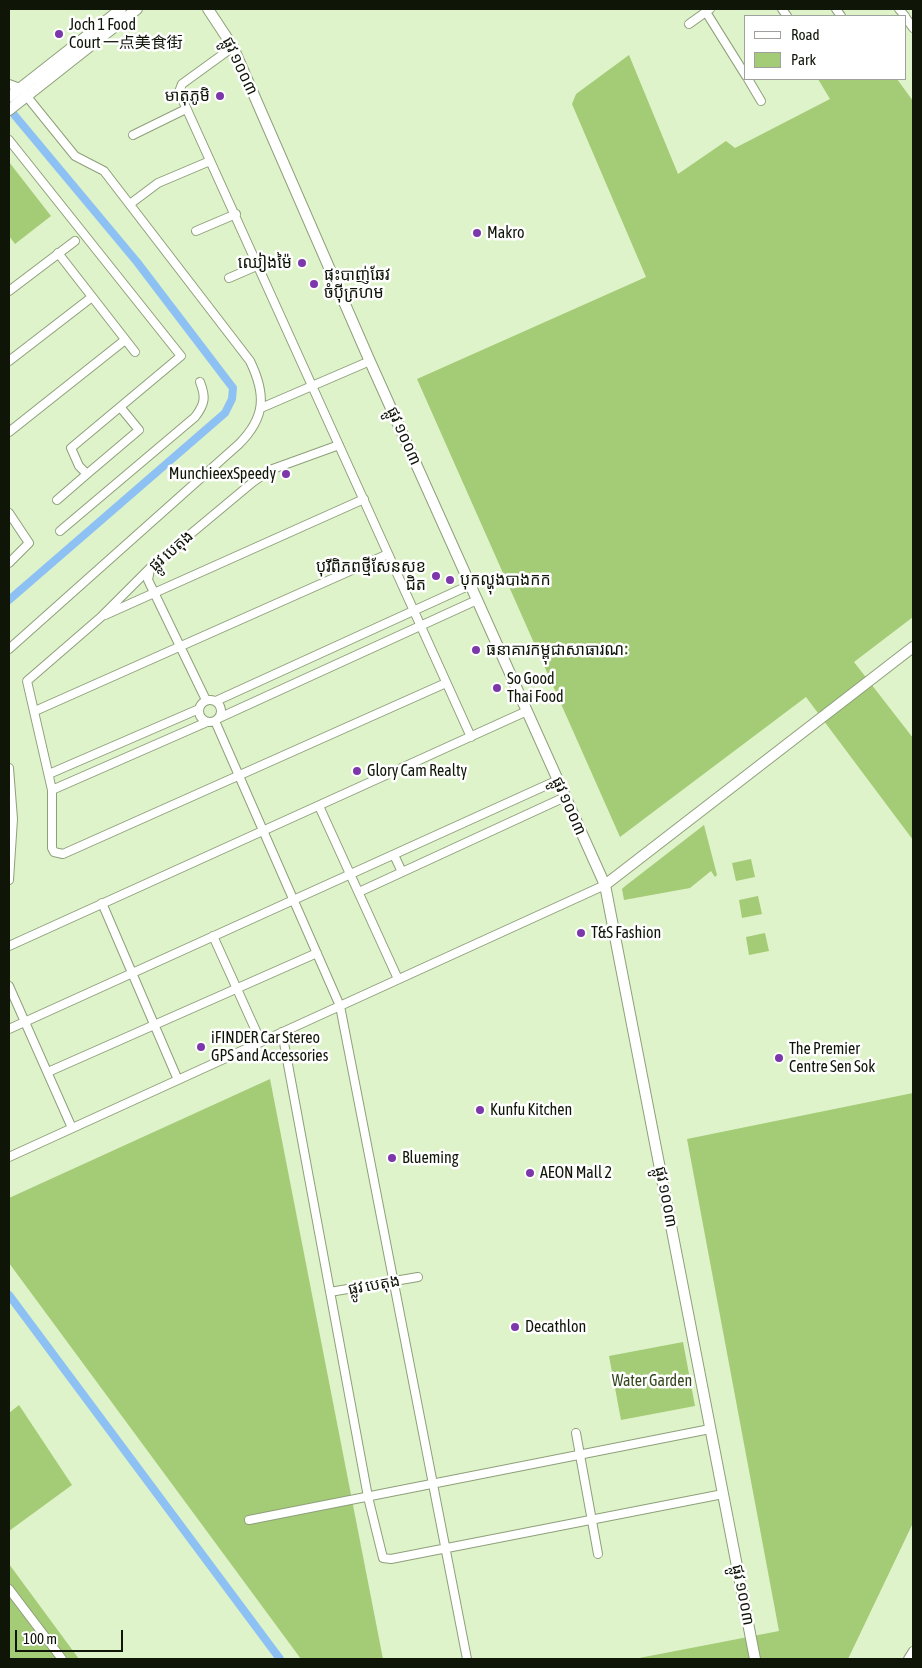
<!DOCTYPE html>
<meta charset="utf-8">
<style>
body{margin:0}
#map{position:relative;width:922px;height:1668px;overflow:hidden;background:#dff3ca;font-family:"Asap Condensed",sans-serif}
canvas{display:block}
.frame{position:absolute;inset:0;border:10px solid #0f1507;pointer-events:none}
.legend{position:absolute;left:744px;top:15px;width:162px;height:65px;box-sizing:border-box;background:#fff;border:1px solid #9fa19c;margin:0;padding:6px 9px;list-style:none;font-size:15px;color:#0f1507}
.legend li{display:flex;align-items:center;gap:10px;height:25px}
.legend b{width:25px;border:1px solid #9fa19c}
.scale{position:absolute;left:15px;top:1630px;width:108px;height:22px;box-sizing:border-box;border:2px solid #0f1507;border-top:0;padding-left:6px;font-size:15px;line-height:18px;white-space:nowrap;color:#0f1507;-webkit-text-stroke:4px #fff;paint-order:stroke}
</style>
<div id="map">
<canvas width="922" height="1668"></canvas>
<div class="frame"></div>
<ul class="legend">
<li><b style="height:6px;background:#fff"></b>Road</li>
<li><b style="height:14px;background:#a4cb75"></b>Park</li>
</ul>
<div class="scale">100 m</div>
</div>
<script>
const ctx = document.querySelector('canvas').getContext('2d');
ctx.lineJoin = 'round';
function fill(path, color) { ctx.fillStyle = color; ctx.fill(path, 'evenodd'); }
function strokePath(path, color, width, dash) { ctx.strokeStyle = color; ctx.lineWidth = width; ctx.lineCap = dash ? 'butt' : 'round'; ctx.setLineDash(dash || []); ctx.stroke(path); }
function label(font, color, halo, rows, align = 'center') {
  ctx.font = font + ' "Asap Condensed","Noto Sans SC","Noto Sans Khmer",sans-serif'; ctx.lineWidth = 5; ctx.setLineDash([]); ctx.textBaseline = 'middle'; ctx.strokeStyle = halo; ctx.fillStyle = color; for (const [text, x, y, turn = 0] of rows) {
    ctx.save(); ctx.translate(x, y); ctx.rotate((+turn || 0) * Math.PI / 180); ctx.textAlign = isNaN(turn) ? turn : align; if (halo) ctx.strokeText(text, 0, 0); ctx.fillText(text, 0, 0); ctx.restore();
  }
}
fill(new Path2D(`
 M629,55L678,174L726,141L735,148L830,99L818,79H897L913,101V617L854,662L913,738V840L806,697L620,837L417,379L646,277L572,104L576,94Z
 M9,162L51,216L15,244L9,236Z
 M704,825L717,875L715,877L711,871L690,888L624,900L622,889L624,887Z
 M751,859L755,877L736,881L732,863Z
 M758,896L762,914L742,918L739,900Z
 M765,933L769,951L749,955L746,937Z
 M270,1079L383,1659H301L9,1263V1198Z
 M913,1093V1523L848,1659H634L779,1631L687,1139Z
 M683,1342L695,1406L621,1420L609,1356Z
 M19,1405L72,1485L9,1531V1413Z
 M9,1564L79,1659H9Z`), '#a4cb75');
strokePath(new Path2D(`
 M9,600L225,413L232,399L233,388L137,262L11,111
 M9,1295L280,1659`), '#8ec1f3', 8);
const street = new Path2D(`
 M782,9L787,16
 M836,9L841,16
 M899,9L905,16
 M706,12L746,76
 M906,18L913,28
 M689,24L710,9
 M233,47L182,84L179,92L471,737
 M748,79L761,101
 M9,84L20,88L75,156L104,171L250,361C266,394 266,417 239,444L9,649
 M133,135L186,109
 M9,140L181,356L71,448L79,466L87,474L139,430L121,408
 M130,204L158,183L210,161
 M196,231L236,214
 M58,253L135,352
 M229,278L259,265
 M9,291L75,241
 M9,361L92,297
 M261,408L370,361
 M9,432L125,340
 M339,445L270,470L253,482L151,567L101,617L27,681L52,790V848L54,852L63,854L446,683
 M57,500L87,474
 M9,513L29,543L9,563
 M60,531L195,417C205,404 206,397 200,382
 M150,569L148,580L206,700
 M105,615L364,499
 M199 711a11 11 0 1 1 22 0a11 11 0 1 1-22 0Z
 M216,701L470,585
 M35,711L388,554
 M219,718L477,600
 M215,721L340,1006L467,1659
 M9,768L13,819L9,880
 M49,774L199,709
 M52,790L207,722
 M319,806L398,979
 M394,855L402,872
 M359,892L565,797
 M102,903L178,1080
 M213,936L261,1042
 M9,946L527,711
 M9,986L72,1128
 M9,1029L558,780
 M282,1032L368,1497L383,1558L391,1559L723,1494
 M48,1072L317,953
 M9,1157L605,885
 M330,1292L418,1277
 M576,1433L598,1554
 M249,1520L710,1429
 M9,1589L62,1659
 M908,1659L913,1651`);
const secondary = new Path2D(`
 M208,9L233,47L368,357L605,885L755,1659
 M9,97L121,9
 M9,110L137,9
 M605,885L913,647`);
strokePath(street, '#8ea07a', 10);
strokePath(secondary, '#8ea07a', 12);
strokePath(street, '#fff', 8);
strokePath(secondary, '#fff', 10);
for (const [x, y, r, color] of [
 [59,34,5,"#7c37aa"],
 [220,96,5,"#7c37aa"],
 [477,233,5,"#7c37aa"],
 [302,263,5,"#7c37aa"],
 [314,284,5,"#7c37aa"],
 [286,474,5,"#7c37aa"],
 [436,576,5,"#7c37aa"],
 [450,580,5,"#7c37aa"],
 [476,650,5,"#7c37aa"],
 [497,688,5,"#7c37aa"],
 [357,771,5,"#7c37aa"],
 [581,933,5,"#7c37aa"],
 [201,1047,5,"#7c37aa"],
 [779,1058,5,"#7c37aa"],
 [480,1110,5,"#7c37aa"],
 [392,1158,5,"#7c37aa"],
 [530,1173,5,"#7c37aa"],
 [515,1327,5,"#7c37aa"]
]) { const dot = new Path2D(); dot.arc(x, y, r, 0, 2 * Math.PI); ctx.fillStyle = color; ctx.fill(dot); strokePath(dot, '#fff', 2); }
label('16px', '#0f1507', '#fff', [
 ["Joch 1 Food",69,25],
 ["Court 一点美食街",69,43],
 ["មាតុភូមិ",210,96,"right"],
 ["Makro",487,233],
 ["ឈៀងម៉ៃ",292,263,"right"],
 ["ផ្ទះបាញ់ឆែវ",324,275],
 ["ចំប៉ីក្រហម",324,293],
 ["MunchieexSpeedy",276,474,"right"],
 ["បុរីពិភពថ្មីសែនសុខ",426,567,"right"],
 ["ជិត",426,585,"right"],
 ["បុកល្ហុងបាងកក",460,580],
 ["ធនាគារកម្ពុជាសាធារណៈ",486,650],
 ["So Good",507,679],
 ["Thai Food",507,697],
 ["Glory Cam Realty",367,771],
 ["T&S Fashion",591,933],
 ["iFINDER Car Stereo",211,1038],
 ["GPS and Accessories",211,1056],
 ["The Premier",789,1049],
 ["Centre Sen Sok",789,1067],
 ["Kunfu Kitchen",490,1110],
 ["Blueming",402,1158],
 ["AEON Mall 2",540,1173],
 ["Decathlon",525,1327]
], 'left');
label('16px', '#0f1507', '#fff', [
 ["ផ្លូវ ១០០៣",240,66,65],
 ["ផ្លូវ ១០០៣",404,436,66],
 ["ផ្លូវ បេតុង",171,551,-41],
 ["ផ្លូវ ១០០៣",569,806,66],
 ["ផ្លូវ ១០០៣",666,1197,79],
 ["ផ្លូវ បេតុង",374,1285,-10],
 ["ផ្លូវ ១០០៣",743,1595,79]
]);
label('16px', '#35481c', '#fff', [
 ["Water Garden",652,1381]
]);
</script>
